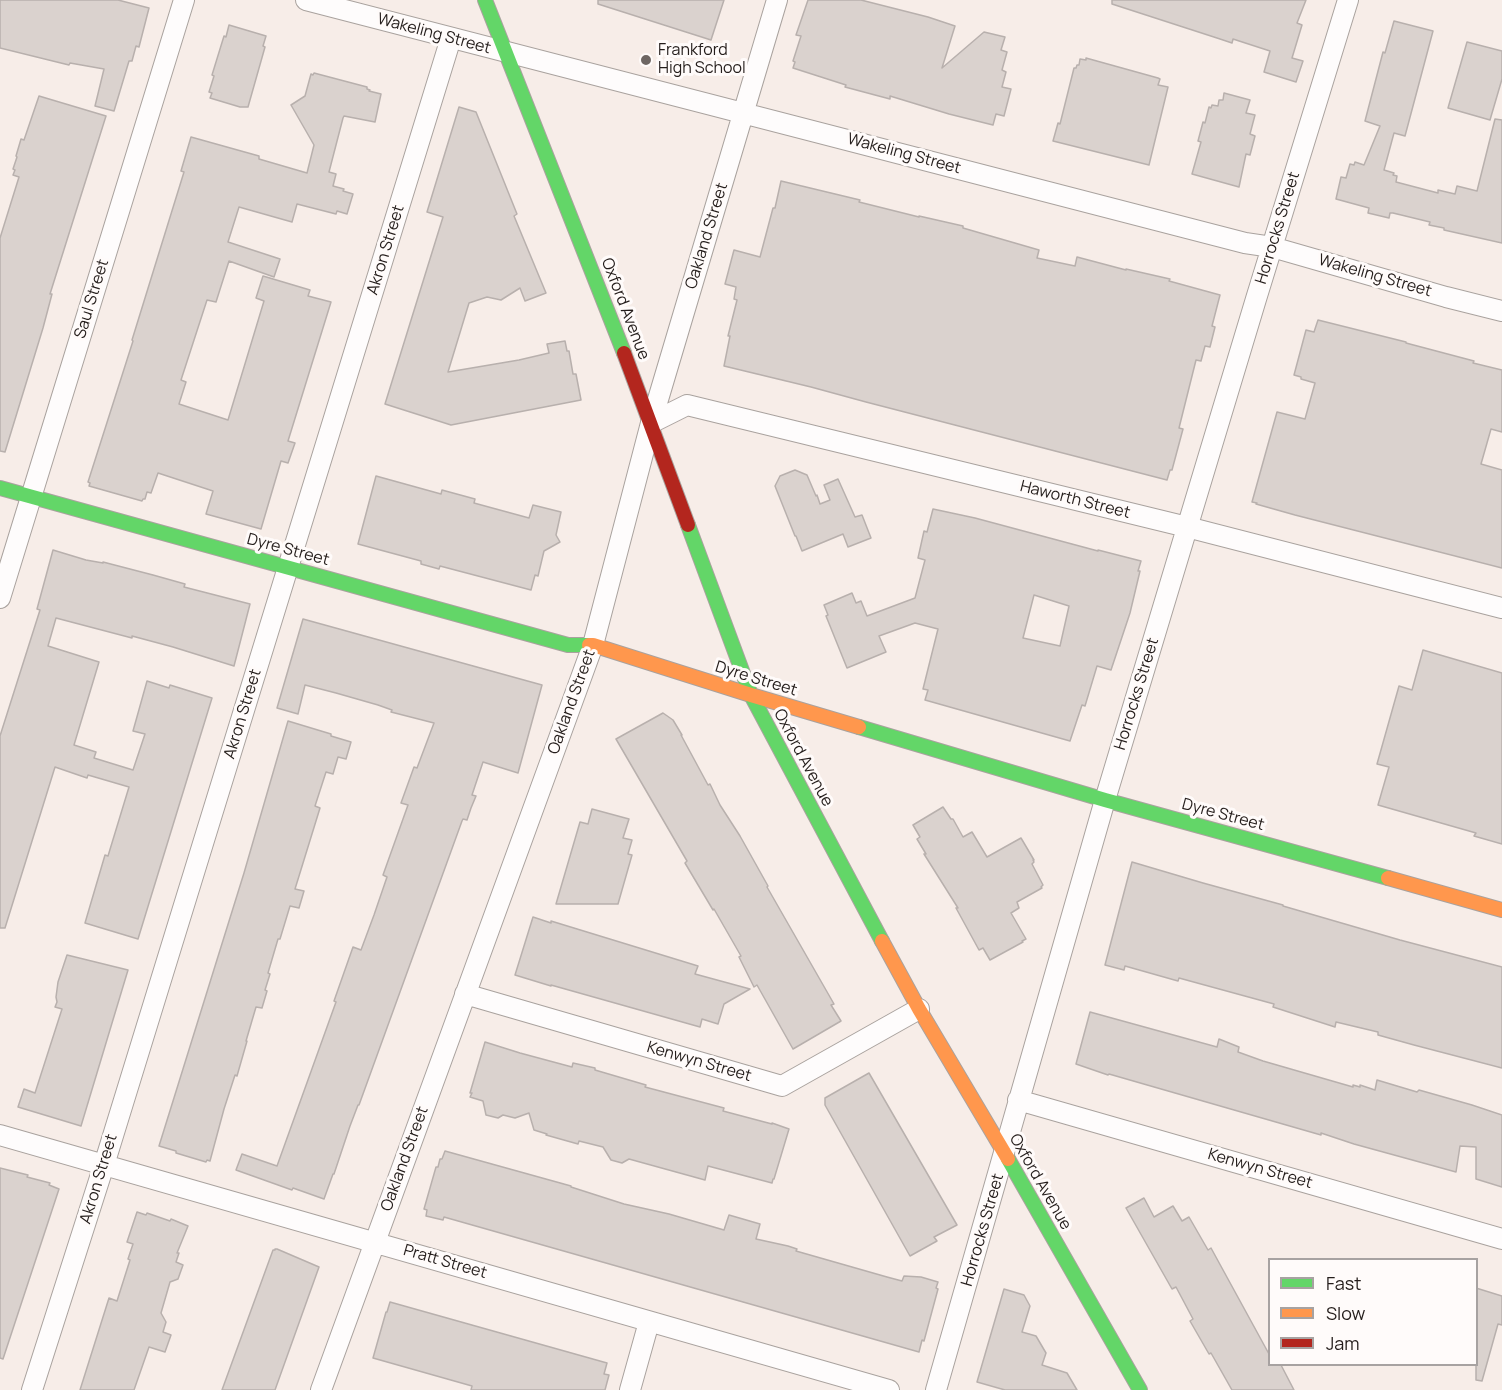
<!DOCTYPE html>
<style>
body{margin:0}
#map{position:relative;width:1502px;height:1390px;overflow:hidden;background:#f7ede8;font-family:Manrope,sans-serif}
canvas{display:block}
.legend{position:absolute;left:1268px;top:1258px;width:210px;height:108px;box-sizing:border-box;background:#fffbfa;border:2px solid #a7a2a1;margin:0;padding:8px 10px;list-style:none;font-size:18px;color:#241d1b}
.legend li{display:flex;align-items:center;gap:12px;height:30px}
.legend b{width:30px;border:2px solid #a7a2a1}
</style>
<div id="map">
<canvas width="1502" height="1390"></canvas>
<ul class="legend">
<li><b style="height:8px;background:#63d668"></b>Fast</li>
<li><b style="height:8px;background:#ff974d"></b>Slow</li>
<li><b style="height:8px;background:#b3261e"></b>Jam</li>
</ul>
</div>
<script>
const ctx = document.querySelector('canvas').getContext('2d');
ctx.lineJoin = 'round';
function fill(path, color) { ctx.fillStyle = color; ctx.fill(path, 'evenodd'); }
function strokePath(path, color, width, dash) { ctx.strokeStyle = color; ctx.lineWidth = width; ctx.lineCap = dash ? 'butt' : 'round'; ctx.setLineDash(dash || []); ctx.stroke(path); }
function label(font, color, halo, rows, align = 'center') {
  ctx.font = font + ' Manrope,sans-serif'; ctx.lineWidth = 6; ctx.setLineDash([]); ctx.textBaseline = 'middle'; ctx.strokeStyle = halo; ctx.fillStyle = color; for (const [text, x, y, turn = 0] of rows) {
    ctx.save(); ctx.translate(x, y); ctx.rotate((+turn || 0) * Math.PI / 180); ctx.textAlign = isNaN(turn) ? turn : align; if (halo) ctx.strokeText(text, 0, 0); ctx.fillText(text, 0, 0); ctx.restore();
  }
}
const building = new Path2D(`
 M0,0H118L149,8L139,47L136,46L132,61H129L114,111L95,106L104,69L70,63L69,65L0,48Z
 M598,0H724L711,40L598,4Z
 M808,0H861L928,17L955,26L942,68L984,32L1005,37L1001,50L1007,52L1002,70L1006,72L1002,87L1011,89L1004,116L996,114L993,125L949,114L890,96V99L845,87L846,85L793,68L795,62L793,61L801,36L796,35Z
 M1112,0H1306L1297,23L1302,25L1292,58L1303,61L1296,82L1264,72L1270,51L1233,39L1232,43L1217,38L1112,4Z
 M1394,21L1433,31L1405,136L1394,133L1384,170L1394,173L1393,175L1397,176L1396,182L1438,193V190L1455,194L1457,186L1477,191L1495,119L1502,120V243L1444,230V228L1429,225L1430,222L1393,213H1390L1389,218L1368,213L1369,208L1336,199L1341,177L1346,178L1350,164L1354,165L1355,162L1364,165L1380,126L1365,121L1383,52L1385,53Z
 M229,25L266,36L263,46L265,47L248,107H240L210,98L212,93L209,92L214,76L212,75L224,36L226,37Z
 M1467,42L1502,51V79L1490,120L1448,108Z
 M1086,58L1158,78L1160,79L1158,85L1168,87L1149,165L1053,141L1058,123L1060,124L1074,68H1076L1077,65H1079L1080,59L1086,60Z
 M314,73L367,87V89L370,90L369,91L381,94L375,122L344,116L343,118L329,172L336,174L333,186L344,189L343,191L353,194L347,214L337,211L336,214L297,204L292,222L239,207L228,242L280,259L274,277L229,261L216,302L207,300L181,380L186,382L179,404L228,420L264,301L256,298L263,276L310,290L308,296L331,302L288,441L295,443L288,463L281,461L261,529L206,514L213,491L158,473L151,493L147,492L145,499H143L142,501L89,486L90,483L88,482L133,341L132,340L184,172L181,171L191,137L259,156V159L307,173L314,145L291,105L305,96L311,74L313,75Z
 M1224,93L1250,100L1246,113L1255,115L1250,134L1255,136L1250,155L1246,154L1239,187L1192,174L1201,142L1198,141L1203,122L1205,123L1209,107L1211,108L1212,105L1218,106L1219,100H1223Z
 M39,96L106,116L50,294H52L43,328L5,452L0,451V238L19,177L13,175L15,170L13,169L17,157L16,156L21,139L24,140Z
 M459,107L476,112L517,214L514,216L546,293L525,301L520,288L501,300L487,297L469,303L448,372L519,360L549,353L547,344L565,341L567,351H569L573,374H576L581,400L451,425L385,404L443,217L427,212Z
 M781,181L860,200L859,202L919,217V216L963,226V228L1039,250L1037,258L1075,266L1077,257L1126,270V269L1170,279L1169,281L1220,295L1212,326L1215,327L1210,347L1205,346L1201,361L1196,360L1179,428L1183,429L1172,470H1170L1167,480L866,402L811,387L724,366L730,336H728L737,300L734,299L736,287L725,284L734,250L760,257L773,208H775Z
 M1318,320L1406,342V343L1474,361L1473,363L1502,370V432L1491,429L1481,464L1502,470V568L1295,515L1256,504L1257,503L1252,502L1277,412L1305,419L1315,383L1301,379V377L1294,375L1306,330L1314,332Z
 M795,470L807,475L816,496L817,495L820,504L830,500L824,485L838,479L855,517L862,515L871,538L848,547L843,534L802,551L796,536H795L775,486L780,476Z
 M376,476L441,494L442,490L475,499L474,503L529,518L533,505L561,512L556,535L560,542L544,551L538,576L535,575L531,590L440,566L439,569L421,564V561L358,544Z
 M933,509L975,518L1098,551V550L1141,561L1138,571H1140L1130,613L1111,670L1097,666L1085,706L1082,705L1070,741L925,700L928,690L923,689L938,629L915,623L879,636L886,652L847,668L826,616L828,615L824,605L852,593L856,603L861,601L867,616L915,598L925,560L918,558L924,531L927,532ZM1034,595L1069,606L1060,646L1023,638Z
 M53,550L86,560L103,563V562L153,575L185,584L184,587L250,604L234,666L173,647L132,636V638L56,618L48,646L99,662L74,745L96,752L94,758L133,770L145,734L133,731L147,681L169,688L170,685L212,698L138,939L85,923L105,855L108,856L129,787L88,775L87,778L55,767L5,928H0V736L40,610L37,609Z
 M303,619L542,685L518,773L483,762L472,795L476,796L471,808L467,820L463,819L462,821L359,1105H358L350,1126L334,1174H333L324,1199L293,1188L292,1190L236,1170L242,1154L277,1166L336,1002L334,1001L353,947L361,950L374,915L387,877L383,875L408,805L401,803L414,767L417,768L434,723L391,712L392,710L378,705L336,693L305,685L298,714L277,708Z
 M1423,650L1502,673V844L1474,836L1476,833L1378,805L1389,767L1377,764L1399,686L1412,690Z
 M663,713L673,720L682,735H681L708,785L710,784L720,805L740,836L768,886L767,887L834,1004L831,1005L841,1021L793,1049L757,985L754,987L739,957L741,956L714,909L713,910L685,863L687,861L616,739Z
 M288,721L331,734V736L351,742L346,759L338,757L333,774L326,772L315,806L320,808L295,889L304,891L299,908L290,906L280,939H278L268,973L270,974L265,990L267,991L262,1008L256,1007L246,1041H247L237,1076L235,1075L224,1109L210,1161L207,1160L206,1162L176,1153V1151L159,1146L244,873Z
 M943,807L951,819H953L963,837L972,832L987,857L1021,838L1034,860H1033L1034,862L1032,864L1043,885L1041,887L1042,888L1017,902L1019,908L1011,913L1026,939L1022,941L1023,942L990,960L983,948L979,950L956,908H958L924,854H926L917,839L920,837L913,825Z
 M592,809L629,819L623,838L632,840L628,854L632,855L618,904H556L580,822L588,824Z
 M1132,862L1203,883L1283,905V906L1400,940L1502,967V1068L1414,1045L1378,1035V1032L1336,1022L1335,1027L1273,1007L1274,1004L1179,978L1178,981L1125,966L1124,970L1105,965Z
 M533,917L551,923V921L698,966L695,974L750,989L724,1004L718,1024L702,1019L700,1027L551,985V986L515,975Z
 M67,955L128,970L81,1126L18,1107L24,1089L35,1093L62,1009L55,1007L57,1002L56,997L58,982Z
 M1090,1012L1217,1047L1219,1039L1239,1047L1238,1052L1263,1061L1353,1087V1085L1360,1087V1085L1375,1090L1377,1080L1417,1092L1419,1090L1472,1105L1502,1115V1187L1476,1179V1147L1460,1146L1456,1172L1354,1144L1321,1133V1135L1109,1074L1108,1075L1076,1064Z
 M485,1042L520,1053L572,1067L573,1063L595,1068V1070L646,1085L645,1087L724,1108L723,1111L772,1124V1123L789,1129L774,1179H773L772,1183L708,1166L705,1180L629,1159L622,1163L611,1160L603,1147L579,1141L578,1144L546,1135L547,1134L534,1130L529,1113L515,1118L503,1115L498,1118L486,1115L483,1101L470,1097L472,1093H470Z
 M869,1073L957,1225L934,1237L937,1241L910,1256L825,1105V1098Z
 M445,1151L571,1186V1187L624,1204L669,1214L724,1230L729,1215L760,1224L756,1239L788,1246L797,1249L796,1251L887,1277L902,1281L904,1276L921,1277L938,1282L936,1288L938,1289L924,1341L922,1340L919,1352L444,1217L443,1220L426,1216L427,1210L424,1209L436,1167H438L440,1159H442Z
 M0,1168L28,1175L27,1177L50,1183L49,1185L59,1189L3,1359L0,1358Z
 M1144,1198L1154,1217L1173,1206L1182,1221L1189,1217L1208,1250L1211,1248L1269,1354V1365H1281L1294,1390H1232L1211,1353L1209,1354L1190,1321L1193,1319L1176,1287L1172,1289L1126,1208Z
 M137,1212L146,1215L147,1213L170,1221L171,1219L188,1226L177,1253H179L176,1262L183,1265L178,1279L170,1282L161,1313L166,1322L163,1332L171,1335L165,1352L149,1347L134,1390H80L109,1298L117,1301L130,1260L128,1259L133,1244L127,1242Z
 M275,1249H277L319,1267L275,1390H222L273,1250H275Z
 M1476,1288L1502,1296V1325L1498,1324L1482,1381L1476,1380Z
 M1004,1289L1024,1295L1030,1306L1022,1332L1036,1336L1046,1353L1042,1365L1067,1373L1077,1390H1005L977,1382Z
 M390,1302L607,1363L604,1374L609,1375L605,1390H471L472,1386L373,1358L386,1312H387Z`);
fill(building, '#dad2ce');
strokePath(building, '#b8b0ad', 1.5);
const street = new Path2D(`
 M306,0C619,82 932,161 1245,243L1272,247L1446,297L1502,311
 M651,423L687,405L1187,527L1502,608
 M0,598L184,0
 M465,994L782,1086L919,1009
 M1018,1100L1502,1239
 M0,1135L889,1390
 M32,1390L104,1165L451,38
 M321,1390L593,645L651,423L777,0
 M630,1390L649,1322
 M936,1390L1105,800L1256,299L1348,0`);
const fast = new Path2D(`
 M485,0L624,353
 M0,488L568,645H589
 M688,525L751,695L882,941
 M859,727L1105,800L1388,878
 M1008,1159L1140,1390`);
const slow = new Path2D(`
 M589,645H593L751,695L859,727
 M1388,878L1502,910
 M882,941L919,1009L1008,1159`);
const jam = new Path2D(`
 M624,353L688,525`);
strokePath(street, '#a9a29e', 22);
strokePath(fast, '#a9a29e', 16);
strokePath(slow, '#a9a29e', 16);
strokePath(jam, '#a9a29e', 16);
strokePath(street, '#fefcfc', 20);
strokePath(fast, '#63d668', 14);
strokePath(slow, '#ff974d', 14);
strokePath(jam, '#b3261e', 14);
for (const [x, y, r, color] of [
 [646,60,6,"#6e6663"]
]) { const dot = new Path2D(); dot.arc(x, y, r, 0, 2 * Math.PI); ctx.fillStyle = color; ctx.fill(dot); strokePath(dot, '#fffbfa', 2); }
label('16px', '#241d1b', '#fffbfa', [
 ["Wakeling Street",434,34,15],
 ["Wakeling Street",904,154,15],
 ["Horrocks Street",1278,228,-73],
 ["Oakland Street",707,236,-73],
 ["Akron Street",386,250,-73],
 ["Wakeling Street",1375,276,16],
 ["Saul Street",92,299,-73],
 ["Oxford Avenue",625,309,69],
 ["Haworth Street",1075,500,14],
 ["Dyre Street",288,550,15],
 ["Dyre Street",756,679,17],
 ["Horrocks Street",1137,694,-73],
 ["Oakland Street",572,702,-70],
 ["Akron Street",243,714,-73],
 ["Oxford Avenue",803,758,62],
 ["Dyre Street",1223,815,15],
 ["Kenwyn Street",699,1062,16],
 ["Oakland Street",405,1159,-70],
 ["Kenwyn Street",1260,1169,16],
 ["Akron Street",99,1179,-73],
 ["Oxford Avenue",1040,1182,60],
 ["Horrocks Street",983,1230,-74],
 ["Pratt Street",445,1262,16]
]);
label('16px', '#241d1b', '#fffbfa', [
 ["Frankford",658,51],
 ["High School",658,69]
], 'left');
</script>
